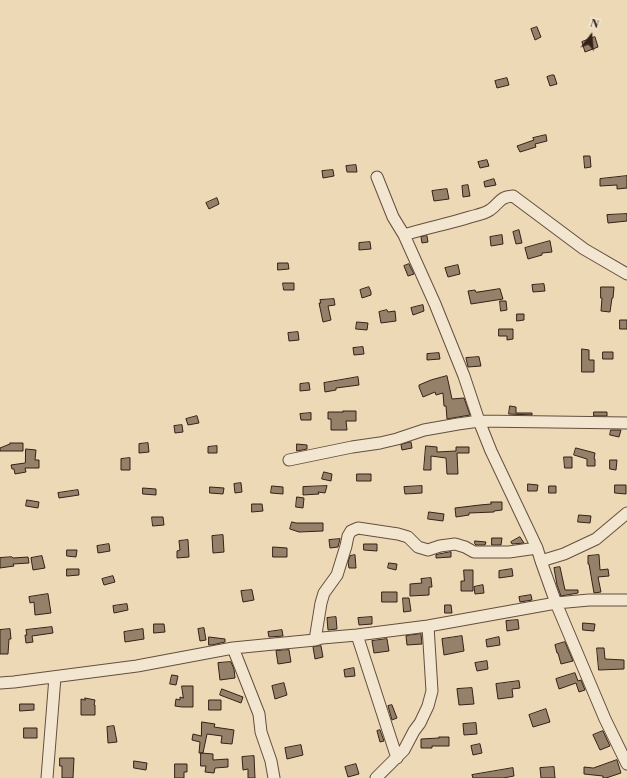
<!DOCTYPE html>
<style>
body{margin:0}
#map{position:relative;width:627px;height:778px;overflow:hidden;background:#edd9b6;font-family:"Libre Bodoni",serif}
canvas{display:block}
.north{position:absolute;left:571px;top:16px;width:40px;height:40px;-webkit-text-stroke:3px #f3e6d0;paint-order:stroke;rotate:16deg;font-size:11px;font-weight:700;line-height:16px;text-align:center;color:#352117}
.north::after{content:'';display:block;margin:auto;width:14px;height:18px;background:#352117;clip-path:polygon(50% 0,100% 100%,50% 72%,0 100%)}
</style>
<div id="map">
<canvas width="627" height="778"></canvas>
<div class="north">N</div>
</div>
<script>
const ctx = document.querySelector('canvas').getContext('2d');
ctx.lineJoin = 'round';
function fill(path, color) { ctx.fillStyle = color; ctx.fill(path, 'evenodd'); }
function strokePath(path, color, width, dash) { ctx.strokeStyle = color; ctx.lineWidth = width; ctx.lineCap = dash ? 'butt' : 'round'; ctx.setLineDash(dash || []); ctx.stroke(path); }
const building = new Path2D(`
 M537,27L541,37L535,40L531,29Z
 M595,37L598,47L585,52L582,42Z
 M552,75H554L557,84L550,86L547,77Z
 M507,78L509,85L497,88L495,81Z
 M546,135L547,141L535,144L536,147L520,152L517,146L534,140L533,138Z
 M584,156H590L591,167L585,168Z
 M487,160L489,166L480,168L478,162Z
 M356,165L357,172H347L346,166Z
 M333,170L334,176L323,178L322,171Z
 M627,176V188L617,189V185L600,186V179Z
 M494,179L496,185L485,187L484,182Z
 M468,185L470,196L463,197L462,186Z
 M447,189L449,199L434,201L432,191Z
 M217,198L219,204L209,209L206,203Z
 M627,214V221L608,223L607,215Z
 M519,230L522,243L516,244L513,232Z
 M502,235L503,244L491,246L490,237Z
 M427,236L428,242L422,243L421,237Z
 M550,241L552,252L542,253V255L528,259L525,248Z
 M370,242L371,249L359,250V243Z
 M278,263H288L289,269L278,270Z
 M409,264L414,274L408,276L404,266Z
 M458,265L460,274L448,277L445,268Z
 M283,283H294V290H284Z
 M544,284L545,291L533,292L532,285Z
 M369,287L371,292V295L362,298L360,290Z
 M601,287H614L613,298H612L610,312L601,311L602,298H601Z
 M500,289L503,299L471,304L468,291L475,290L476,292Z
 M334,299L335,305L328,306L331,320L323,322L319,303H321L320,300Z
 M500,301H506L507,310L501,311Z
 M423,305L424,311L413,315L411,308Z
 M387,310L388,312L395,311L396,321L381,323L379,312Z
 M517,314H524V320L517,321Z
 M620,320H627V329H620Z
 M357,322L368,323L367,330L356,329Z
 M499,329H513V339L507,340V336H499Z
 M298,332L299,340L289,341L288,333Z
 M363,347L364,354L354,355L353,348Z
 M582,349L589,350V360H594V372H582Z
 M603,352H613V359H603Z
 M439,353L440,359L427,360V354Z
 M479,357L481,366L468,367L466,358Z
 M447,376L452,399L464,398L470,415L447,419L446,406H444L443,393L436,395L435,392L423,397L419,387V385L431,380Z
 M358,377L359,385L336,388V390L325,392L324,383Z
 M309,383L310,390L300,391V384Z
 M510,406L516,407V413H532V415L509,414Z
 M343,411H356V421H346L347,430H331V419H328V412H343Z
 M594,412H607V416H594Z
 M311,413V420H301L300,414Z
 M197,416L199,423L188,425L186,419Z
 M182,425L183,432L175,433L174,426Z
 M611,430H621L619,437L610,435Z
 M411,442L412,448L402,450L401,445Z
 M10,443H23V451H0V448L10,444Z
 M148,443L149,452L139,453V444Z
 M297,444L307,445V449L297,451Z
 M217,446V453H208V447Z
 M426,446L437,447V452L456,451V447H469V453H457L458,474H447L446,458L431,456V470H424Z
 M576,448L595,453L594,459H595V466H587V459L574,455Z
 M26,449L36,450L35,460H39V468H25L26,472L15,474L14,469H12L11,465L25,463Z
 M564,457H572V468H565Z
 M130,458V470H121V459Z
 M610,460H617L616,470L610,469Z
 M324,472L332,474L331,481L322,479Z
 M357,474H371V481H357Z
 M241,483L242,492L235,493L234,484Z
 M528,484L538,485L537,491H528Z
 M615,485H626V494L615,493Z
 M272,486L283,487V494L271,493Z
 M327,486L325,493L318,492L319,494L303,495V487Z
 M422,486V493L405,494L404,487Z
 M549,486H556V493H549Z
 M210,487L224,488L223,494L210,493Z
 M143,488L156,489V495L143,494Z
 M78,490L79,495L59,498L58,493Z
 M297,497L304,498L303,508L296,507Z
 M27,500L39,502L38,508L26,506Z
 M491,502H502V510L494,511V512L469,513V515L456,517L455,508L480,505L491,504Z
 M252,504H262L263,511L252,512Z
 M429,512L444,514L443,521L428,519Z
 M579,515L591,516L590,523L578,522Z
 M152,517H163L164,525L153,526Z
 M292,522L296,523H323V531L299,532L290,529Z
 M223,535L224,552L213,553L212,536Z
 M520,537L524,543L512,544L511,542Z
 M492,538H502L501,545H492Z
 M340,539L338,547L330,548L329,540Z
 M188,540L189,557L177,558V551L180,550L179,541Z
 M475,541L486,542L485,545H476L475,544Z
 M109,544L110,551L98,553L97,546Z
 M364,544H377V551L364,550Z
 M273,547L287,548V557H273Z
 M67,550H77L76,557L67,556Z
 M451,552V557L436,558V555Z
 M355,555L356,568H349L348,562L350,556Z
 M599,555L600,570L608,569L609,576L598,577L601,592L594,593L589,564H588V556Z
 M42,556L45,568L33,570L31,558Z
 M12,557L13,558L28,557L29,563L13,564L14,566L0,568V558Z
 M389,563L397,564L396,570L388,568Z
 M560,567L565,590H578V593L561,596L557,585L554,568Z
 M67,569H79V575L67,576Z
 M512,569L513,576L499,578V571Z
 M464,570H473V591H461V581H464Z
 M113,576L115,582L104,585L102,579Z
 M431,578L432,587H429V595L410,596V584L422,583L421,579Z
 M483,585L484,593L475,594L474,587Z
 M252,590L254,600L243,602L241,591Z
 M382,592H397V602H382Z
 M48,594L51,613L35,615L34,602L30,603L29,597Z
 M531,595L532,600L520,602L519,597Z
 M403,598H409L411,611L404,612Z
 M127,604L128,610L114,613L113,606Z
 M445,605H451L452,613H445Z
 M336,617L337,629L328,630L327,618Z
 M372,617V624L359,625L358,618Z
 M518,620L519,629L507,631L506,621Z
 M583,623L595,624L594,631L583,630Z
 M154,624H164L165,632L154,633Z
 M52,627L53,633L32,636L33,642L26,643L25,635H27L26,630Z
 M204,628L206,640L200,641L198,629Z
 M10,629L11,639H9L8,654H0V630Z
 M143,629L144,639L125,642L124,632Z
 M282,630L283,636L269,637L268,632Z
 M421,634L422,644L407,645L406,636Z
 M462,636L464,651L444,655L442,639Z
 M209,637L225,639V642L212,645H209Z
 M499,637L500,645L487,647L486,640Z
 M387,639L389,651L374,653L372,641Z
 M565,642L573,661L561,664L558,653H557L555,645Z
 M321,646L323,657L315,659L313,647Z
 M597,648H604L605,659L624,660V669L599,670Z
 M289,650L291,662L278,664L276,651Z
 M487,661L488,669L477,671L475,663Z
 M231,662L234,669L235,678L220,680L218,663Z
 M354,668L355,676L345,677L344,670Z
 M575,673L578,681L581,680L585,690L579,692L576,683L559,689L556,679Z
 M172,675L178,676L176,685L170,684Z
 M519,681L520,688L512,689L513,697L498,699L496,684Z
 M284,683L287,695L275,699L272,686Z
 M182,686H193V707H182L175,706L176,699L180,700V697L183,698Z
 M472,688L474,704L459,705L457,689Z
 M222,689L243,697L241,703L220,695Z
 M85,698L95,700L94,705H95V715H81V699L85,700Z
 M209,700H221V710H209Z
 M20,704H34V710L20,711Z
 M392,705L397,718L392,720L388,706Z
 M546,709L550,722L533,727L529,715Z
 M202,722L215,724L214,727L234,730L232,744L221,743L222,736L207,734L203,753H199L200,742L192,740L193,734L201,736Z
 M476,723L477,734L464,735L463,724Z
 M114,726L117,742L108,743L107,727Z
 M24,728H37V738H24Z
 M380,730L384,741L380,742L377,731Z
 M603,731L610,746L600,750L593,735Z
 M439,737H449V746H432V748H421V739L439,738Z
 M480,744L482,753L473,755L471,746Z
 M301,745L303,755L287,759L285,748Z
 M201,753L213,754V760L228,759V767L215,768L214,773L205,772L206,766H201Z
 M254,756L255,778H248V769L243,770L242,757Z
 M60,758H74L73,778H62V766H60Z
 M617,760L621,773L606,778H603V776L584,774V767L593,768Z
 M134,761L147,763L146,770L134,768Z
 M175,764H187V772H184V778H175Z
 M356,764L359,774L348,777L345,767Z
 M554,767L555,778H541L540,768Z
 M513,768L514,776L503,778H473L472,775Z`);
fill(building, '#95816a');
strokePath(building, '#352117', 1);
const minor = new Path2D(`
 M377,177L393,217L404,235L435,304L464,376L479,421L491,451L537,548L541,561L556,603L605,719L627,764
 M404,235C426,228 448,224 470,217C477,215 484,214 490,210C500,203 499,197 513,196L584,249L627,274
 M289,460L352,447L380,443L397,439L424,430L458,424L479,421L627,423
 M541,561L564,554L596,539L627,513
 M357,635L397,758
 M315,640L321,603L324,593L337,575L346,546L348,536L351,531L358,528L398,534L408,537L418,547L428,550L440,546L455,544L465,547L474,552H509L537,548
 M233,648L259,714L261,732L271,761L274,778
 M0,683L14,682L137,666L233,648L315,640L322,638L357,635L428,626L556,603L589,600H627
 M47,778L55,677
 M376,778L404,750L414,731L420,723L428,706L432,691L428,626`);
strokePath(minor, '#634f3f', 13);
strokePath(minor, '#f3e6d0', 11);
</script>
